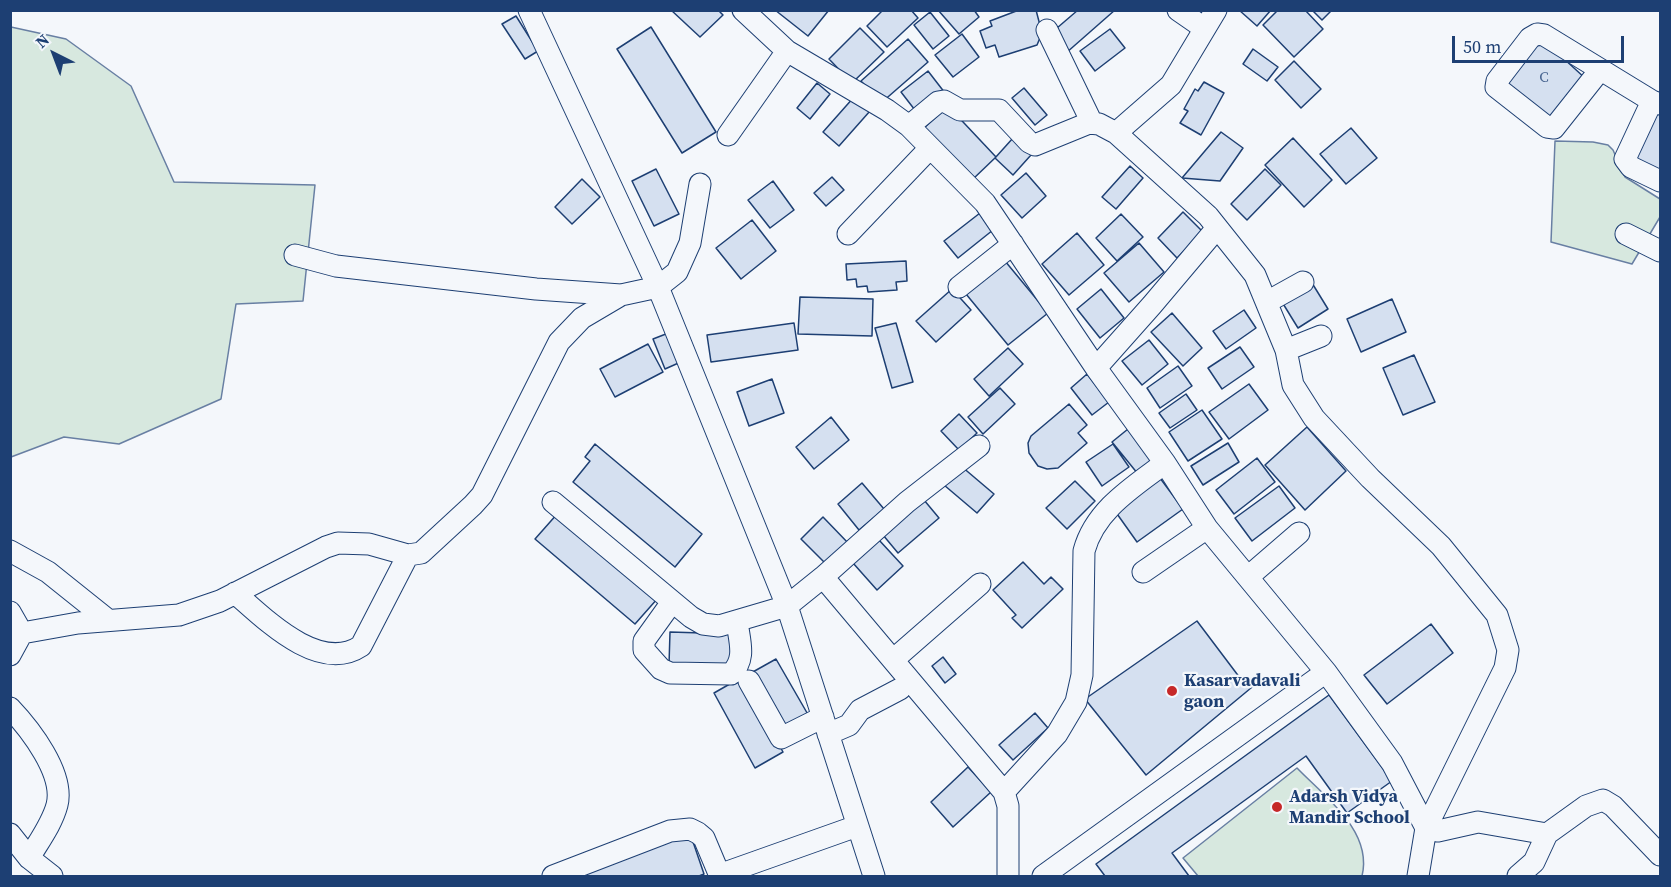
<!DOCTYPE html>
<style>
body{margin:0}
#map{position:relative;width:1671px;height:887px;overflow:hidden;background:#f4f7fb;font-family:"Source Serif 4",serif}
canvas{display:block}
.frame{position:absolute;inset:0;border:12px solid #1d3f73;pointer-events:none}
.north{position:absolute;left:24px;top:24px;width:60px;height:60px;-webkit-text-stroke:4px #f4f7fb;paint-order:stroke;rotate:318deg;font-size:16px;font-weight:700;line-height:24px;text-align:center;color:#1d3f73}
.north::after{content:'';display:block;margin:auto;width:21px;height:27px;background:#1d3f73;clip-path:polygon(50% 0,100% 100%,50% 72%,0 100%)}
.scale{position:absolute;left:1452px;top:36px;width:172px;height:27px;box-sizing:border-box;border:3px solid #1d3f73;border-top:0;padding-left:8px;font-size:18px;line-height:21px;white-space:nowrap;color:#1d3f73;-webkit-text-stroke:4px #f4f7fb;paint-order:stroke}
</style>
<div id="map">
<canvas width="1671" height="887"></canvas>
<div class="frame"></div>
<div class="north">N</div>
<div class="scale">50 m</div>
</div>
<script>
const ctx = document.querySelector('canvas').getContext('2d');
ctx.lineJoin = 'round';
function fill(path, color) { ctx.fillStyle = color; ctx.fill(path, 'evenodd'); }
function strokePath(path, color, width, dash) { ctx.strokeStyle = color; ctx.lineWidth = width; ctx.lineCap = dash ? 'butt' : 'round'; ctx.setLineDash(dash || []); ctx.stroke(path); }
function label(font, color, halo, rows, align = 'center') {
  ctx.font = font + ' "Source Serif 4",serif'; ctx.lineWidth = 4.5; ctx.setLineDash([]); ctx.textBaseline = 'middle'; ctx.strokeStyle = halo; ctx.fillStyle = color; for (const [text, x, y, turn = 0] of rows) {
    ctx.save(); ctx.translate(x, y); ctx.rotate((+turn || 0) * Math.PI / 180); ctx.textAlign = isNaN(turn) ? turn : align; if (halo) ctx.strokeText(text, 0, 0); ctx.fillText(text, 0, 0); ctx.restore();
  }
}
const green = new Path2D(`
 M11,27L66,39L131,86L174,182L315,185L303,301L236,304L221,399L119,444L64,437L11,457Z
 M1555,141L1593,142L1608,145L1613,150L1625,177L1660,199V217L1632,264L1551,242Z
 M1297,768C1325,797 1373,831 1362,876H1198L1183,858Z`);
fill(green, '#d7e8df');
strokePath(green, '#687fa3', 1.5);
const building = new Path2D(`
 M671,10H718L723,15L700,37Z
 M775,10H829L808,36Z
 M883,10H911L918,18L887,47L867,26Z
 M938,10H974L979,17L959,34Z
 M1019,10H1036L1042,33L1037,45L999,57L995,45L986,48L980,31L992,26L990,21Z
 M1078,10H1115L1066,53L1050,34Z
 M1239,10H1271L1257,26Z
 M1278,10H1305L1323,29L1294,57L1263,25Z
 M1312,10H1332L1322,20Z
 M930,12L949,36L933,49L914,25Z
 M516,16L538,51L525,59L502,24Z
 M651,27L716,132L682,153L617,49Z
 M860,28L884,52L852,83L829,59Z
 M1110,29L1125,48L1095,71L1080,51Z
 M962,34L979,57L953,77L935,55Z
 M1539,36L1586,79L1549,120L1501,77Z
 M908,39L928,62L881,103L861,81Z
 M1253,49L1278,67L1267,81L1243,64Z
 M1294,61L1321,89L1301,108L1275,80Z
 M928,71L945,93L918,114L901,92Z
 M1204,82L1224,93L1201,135L1180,123L1188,111L1184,109L1195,89L1198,91Z
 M817,83L830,94L810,119L797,108Z
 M1024,88L1047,115L1035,125L1012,98Z
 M854,97L870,111L839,146L823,132Z
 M948,106L996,157L972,180L923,129Z
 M1650,107L1660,112V171L1629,158Z
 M1351,128L1377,158L1346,184L1320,154Z
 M1221,132L1243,148L1220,181L1182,178Z
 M1013,138L1031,155L1013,175L995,158Z
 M1293,138L1332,180L1304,207L1265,165Z
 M1130,166L1143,178L1116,209L1102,197Z
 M656,169L679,214L654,226L632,181Z
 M1265,169L1281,185L1247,220L1231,204Z
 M1026,173L1046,196L1022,218L1001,195Z
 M832,177L844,190L826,206L814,193Z
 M582,179L600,197L572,224L555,207Z
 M773,181L794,210L770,228L748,200Z
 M1183,212L1203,232L1177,258L1158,238Z
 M980,213L993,230L958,258L944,241Z
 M1121,214L1143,237L1117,261L1096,238Z
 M752,220L776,251L741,279L716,248Z
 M1077,233L1104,265L1069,295L1042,264Z
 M1139,243L1164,272L1129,302L1104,273Z
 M906,261L907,281L896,282L897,290L868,292L867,286L857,287L856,279L847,280L846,264Z
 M1005,261L1048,313L1008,345L966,294Z
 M1312,283L1328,309L1298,328L1282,302Z
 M952,289L971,310L936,342L916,321Z
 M1101,289L1124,318L1100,338L1077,309Z
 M800,297L873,299L872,336L798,334Z
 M1392,299L1406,332L1361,352L1347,319Z
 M1244,310L1256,328L1226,349L1213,331Z
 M1172,313L1202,348L1183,366L1151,332Z
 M794,323L798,350L711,362L707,335Z
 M896,323L913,382L892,388L875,328Z
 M671,332L683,361L665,369L653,339Z
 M1149,340L1168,364L1142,385L1122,361Z
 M648,344L663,372L615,397L600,369Z
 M1240,347L1254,367L1222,389L1208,368Z
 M1008,348L1023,364L989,396L974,379Z
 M1414,355L1435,402L1403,415L1383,368Z
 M1178,366L1192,386L1160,408L1147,388Z
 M1087,374L1109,402L1092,415L1071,388Z
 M772,379L784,413L749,426L737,392Z
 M1249,384L1268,410L1229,439L1209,412Z
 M1000,388L1015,404L983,434L968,417Z
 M1186,394L1197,410L1170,428L1159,413Z
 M1069,404L1087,425L1078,433L1087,443L1058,468L1047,469L1038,466L1029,453L1028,443L1031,436Z
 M1202,410L1222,439L1188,461L1169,432Z
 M959,414L977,433L959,450L941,431Z
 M831,417L849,440L814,469L796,447Z
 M1307,427L1346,471L1305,510L1265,465Z
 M1128,429L1154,461L1138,474L1112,442Z
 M1228,443L1239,462L1203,485L1191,466Z
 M595,444L702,534L675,567L573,482L590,461L585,457Z
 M1113,444L1129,467L1102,486L1086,462Z
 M1257,458L1275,482L1234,514L1216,490Z
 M961,466L994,494L977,513L944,485Z
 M1160,478L1183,509L1137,542L1115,511Z
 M1075,481L1095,501L1067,529L1046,508Z
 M862,483L884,509L859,530L838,504Z
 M1279,486L1295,508L1252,541L1235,518Z
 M924,500L939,518L898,553L883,535Z
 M558,513L658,598L635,624L535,539Z
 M823,517L850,545L828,566L801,539Z
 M879,540L903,566L877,590L853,563Z
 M1023,562L1044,584L1051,577L1063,589L1022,628L1012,618L1016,615L993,590Z
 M1197,621L1240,678L1257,683L1146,775L1085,699Z
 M1431,624L1453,653L1387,704L1364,675Z
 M670,632L734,634L733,666L669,665Z
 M943,657L956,674L945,683L932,666Z
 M776,659L810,718L786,732L751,673Z
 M742,677L783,752L755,768L714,693Z
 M1329,695L1392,781L1347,813L1306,756L1172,853L1189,876H1105L1096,864Z
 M1035,713L1048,728L1013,760L999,745Z
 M968,767L991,792L953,827L931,802Z
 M690,833L704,874L699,876H579Z`);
fill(building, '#d5e0f0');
strokePath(building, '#1d3f73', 1.5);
const minor = new Path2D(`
 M529,10L658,287L787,606L874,876
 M743,10L787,51L887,110L909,126L985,203L1096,368L1165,463L1207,528L1326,672L1392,763L1426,828L1438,831L1478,822L1547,834
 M1178,10L1204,28
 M1047,30L1092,123
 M1600,70L1554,128L1547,127L1496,87L1497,81L1530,38L1537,34L1544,35L1652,101L1660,104
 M1652,101L1625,159L1631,167L1660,181
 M909,126L938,102L944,101L960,110H999L1029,142L1035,145L1089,123L1099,124L1116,133L1208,216L1255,275L1286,350L1293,385L1314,418L1370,478L1441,546L1497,615L1508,650L1505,668L1426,828L1418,876
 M1116,133L1171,85L1216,10
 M728,135L787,51
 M848,234L930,148
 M1626,234L1660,251
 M295,255L336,266L536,289L621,295
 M959,287L1013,244
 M1267,302L1303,282
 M1286,350L1321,336
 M1096,368L1152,305L1217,228
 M553,502L691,617L703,624L719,626L787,606L823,577L907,502L979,446
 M10,551L48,572L108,620
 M1143,572L1207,528
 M823,577L1004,792L1008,806V876
 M1248,577L1299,533
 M235,593C265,619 319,674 361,646L408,555
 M672,602L644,641V650L661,669L670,673L731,674C747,658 739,641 737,621
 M10,612L22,633
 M10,655L22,633L78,623L179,615L220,601L326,547L338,543L369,544L408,555L421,553L473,505L482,495L559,342L582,318L621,295L658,287L677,272L690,243L700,184
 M893,660L980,584
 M749,681L781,738L823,717
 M10,708C30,729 65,774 57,805C52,824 39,841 29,858
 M828,734L849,725L860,710L900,689
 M1004,792L1057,734L1076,702L1082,675L1084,551C1095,510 1133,487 1165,463
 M10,834L29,858L52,876
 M719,875L857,826
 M553,876L670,831L690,829L698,833L704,838L720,876
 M1043,876L1326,672
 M1518,876L1534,862L1547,834L1586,806L1603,800L1613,806L1660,855`);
strokePath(minor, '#1d3f73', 23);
strokePath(minor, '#f4f7fb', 21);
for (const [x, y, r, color] of [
 [1172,691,6,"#c62828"],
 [1277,807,6,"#c62828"]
]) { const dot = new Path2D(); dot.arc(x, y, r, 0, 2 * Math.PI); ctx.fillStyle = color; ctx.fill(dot); strokePath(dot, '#f4f7fb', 2); }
label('15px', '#4b6792', null, [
 ["C",1544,78]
]);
label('bold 18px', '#1d3f73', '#f4f7fb', [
 ["Kasarvadavali",1184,681],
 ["gaon",1184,702],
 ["Adarsh Vidya",1289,797],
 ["Mandir School",1289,818]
], 'left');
</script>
